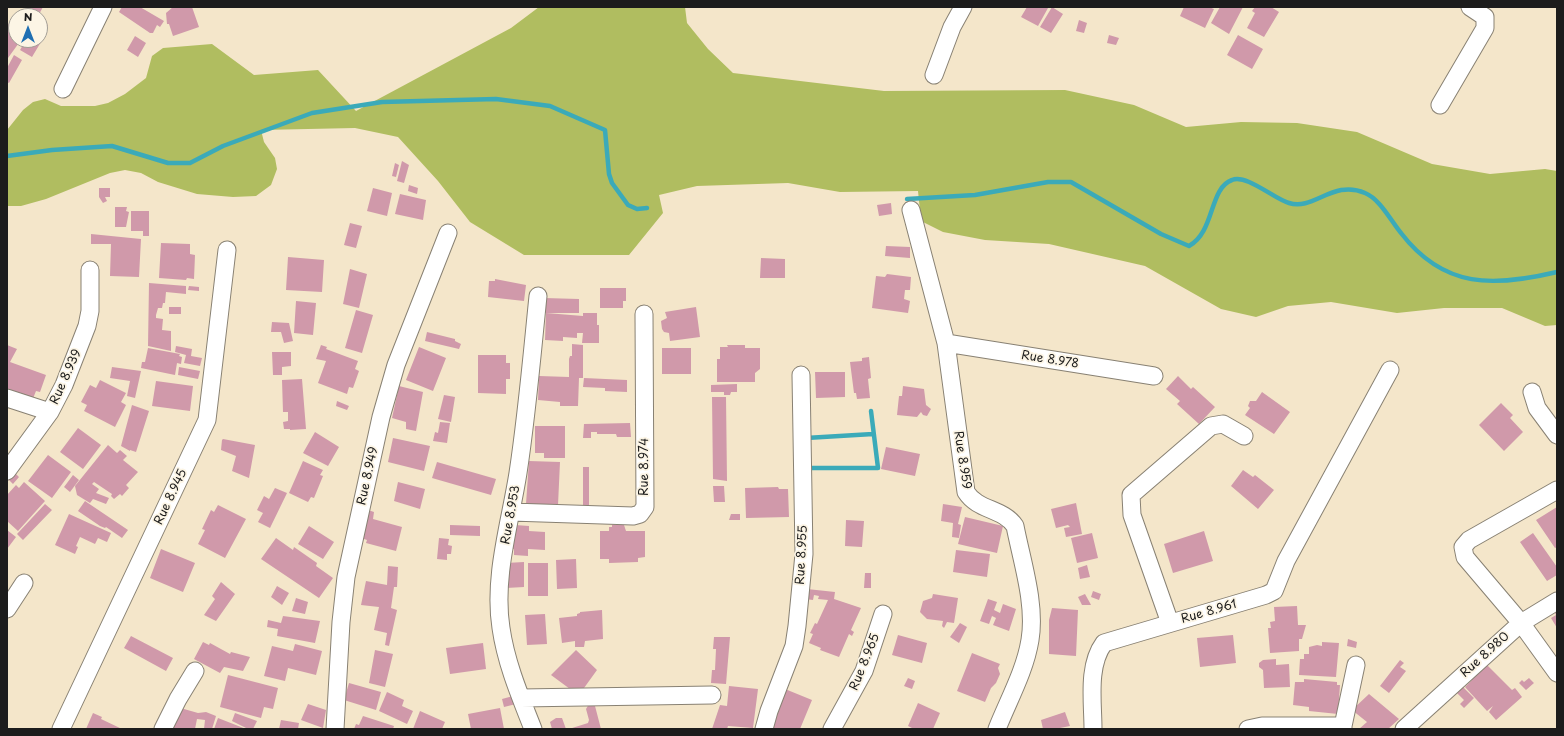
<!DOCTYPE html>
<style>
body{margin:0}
#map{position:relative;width:1564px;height:736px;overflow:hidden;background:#f4e6ca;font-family:"Playpen Sans",sans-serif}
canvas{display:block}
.frame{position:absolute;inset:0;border:8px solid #1c1c1c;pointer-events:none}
.north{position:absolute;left:8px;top:8px;width:40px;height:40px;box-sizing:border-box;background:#fcf5e5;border:1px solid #a29e95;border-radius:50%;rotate:0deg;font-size:11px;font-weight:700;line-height:16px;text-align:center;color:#1c1c1c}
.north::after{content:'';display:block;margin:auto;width:14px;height:18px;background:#1f6fb2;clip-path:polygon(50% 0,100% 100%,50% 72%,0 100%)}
</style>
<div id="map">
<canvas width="1564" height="736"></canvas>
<div class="frame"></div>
<div class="north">N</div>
</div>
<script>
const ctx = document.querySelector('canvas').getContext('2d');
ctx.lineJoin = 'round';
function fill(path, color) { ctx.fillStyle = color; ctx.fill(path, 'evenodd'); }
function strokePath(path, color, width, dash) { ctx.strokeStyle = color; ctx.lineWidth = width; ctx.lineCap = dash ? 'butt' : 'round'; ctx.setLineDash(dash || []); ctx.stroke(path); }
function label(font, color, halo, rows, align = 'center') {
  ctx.font = font + ' "Playpen Sans",sans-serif'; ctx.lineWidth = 3.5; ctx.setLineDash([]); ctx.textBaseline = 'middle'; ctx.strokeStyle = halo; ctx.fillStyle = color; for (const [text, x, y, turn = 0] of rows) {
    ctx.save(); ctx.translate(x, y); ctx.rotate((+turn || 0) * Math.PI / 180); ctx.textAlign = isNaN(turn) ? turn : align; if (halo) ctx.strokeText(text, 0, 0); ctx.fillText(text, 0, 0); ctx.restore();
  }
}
fill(new Path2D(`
 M539,7H685L687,23L708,49L733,73L884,91L1065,90L1134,105L1186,127L1241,122L1297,123L1357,132L1432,164L1490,174L1545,169L1557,171V325L1545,326L1502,308H1444L1397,313L1331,302L1288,306L1256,317L1221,309L1145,266L1049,244L985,240L943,232L921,221L918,191L840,192L788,183L697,186L659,195L663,213L629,255H524L470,222L438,181L398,137L355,128L261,130L264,142L275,158L277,169L271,185L256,196L233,197L197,194L158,182L141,173L125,170L110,173L46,199L21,206H7V130L23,110L33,102L45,99L61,106H95L108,103L125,94L146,78L152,56L163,48L212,44L254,75L318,70L356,111L511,28Z`), '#b0bd60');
strokePath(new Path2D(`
 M7,156L52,150L112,146L168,163H190L223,146L312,113L382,102L496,99L550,106L605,130L609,174L612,183L628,205L637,209L647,208
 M907,199L975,195L1048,182H1071L1161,234L1189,246C1215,232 1209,188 1232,180C1247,174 1274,199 1289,203C1314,211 1333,179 1365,193C1380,199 1391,221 1401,233C1444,289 1494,287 1557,272
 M806,438L873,434
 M806,468H878L871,411`), '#3baab9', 4.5);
fill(new Path2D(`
 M25,7H43L38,16H25L29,10Z
 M122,7H140L164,21L160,27L157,25L153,33H150L119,12Z
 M173,7H192L199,27L173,36L169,24H167L166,13Z
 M1027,7L1048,8L1038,26L1021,17Z
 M1052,7L1063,14L1051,33L1040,27Z
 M1184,7H1209L1214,9L1205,28L1180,16Z
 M1220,7H1243L1229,34L1211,23Z
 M1255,7H1271L1279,12L1264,37L1247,28L1255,13L1252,11Z
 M1079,20L1087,23L1084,33L1076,31Z
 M40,21L48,25L40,39Z
 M10,22L16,26V40H21L8,58L7,26Z
 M1109,35L1119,38L1116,45L1107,43Z
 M1238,35L1263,49L1252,69L1227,55Z
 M135,36L146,43L138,57L127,50Z
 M26,40H38L41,42L32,57L20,50Z
 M14,55L22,60L9,83L7,82V68Z
 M402,161L409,165L404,183L397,181Z
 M395,163L399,165L396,177L392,176Z
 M409,185L418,188L417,194L408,191Z
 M99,188H110V197H105L107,201L103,203L99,197Z
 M373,188L392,193L387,216L367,211Z
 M400,194L426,200L423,220L395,214Z
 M891,203L892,214L879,216L877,205Z
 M115,207H127L126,211L129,212L126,227H115Z
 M131,211H149V236H143V231H131Z
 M350,223L362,226L356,248L344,245Z
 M91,234L141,239L139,277L110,276L111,244H91Z
 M161,243L190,244V254L195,255L194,279L187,278L186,280L159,278Z
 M886,246L910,247V258L885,256Z
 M288,257L324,260L322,292L286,290Z
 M761,258L785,259V278H760Z
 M350,269L367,274L359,308L343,304Z
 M887,274L911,277L910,290H905L904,299L910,301L908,313L872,308L876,276L885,277Z
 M495,279L526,285L524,301L488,297L489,281H495Z
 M149,283L186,286V294L166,292L165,303H163L162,308H158L156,315V318L163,319L162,330L171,331V351L148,346Z
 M189,286L199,287V291L188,290Z
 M600,288H626V301H623V308H600Z
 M544,298L579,299V313H544Z
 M296,301L316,303L313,335L294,333Z
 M169,307H181V314H169Z
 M696,307L700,337L670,341L669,333L664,332L662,329L661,321L667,318L665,312Z
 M356,310L373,315L362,353L345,348Z
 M546,313L583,316V313H597V325H599V343H582L583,333H577V338L563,337V341L545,340Z
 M272,322L289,323L293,341L284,343L281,332H271Z
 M427,332L455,339V341L461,344L459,349L425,341Z
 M572,344L583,345V378H579L578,406H560V402L538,400L539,376L569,377V359L570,356H572Z
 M7,345L17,349L10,362L46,375L40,392L36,391L32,401L7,392Z
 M321,345L327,347L326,349L358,361L355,369L359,371L353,388L349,387L347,394L318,383L326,361L316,359Z
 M727,345H745V348H760V369L755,373V382H717V359H720V347H728Z
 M176,346L192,349L191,356L202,358L200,366L184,363L186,355L175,352Z
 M419,347L446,358L433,391L406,380Z
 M148,348L180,354L179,356L182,357L181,364L177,363L175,375L141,368L142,362H145Z
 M662,348H691V374H662Z
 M272,352H291V366L282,367V375H273Z
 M478,355H506V363H510V379H506V394L478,393Z
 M869,357L871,378L868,379L870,398L857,399L856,393H854L850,362L862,361V358Z
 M112,367L141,371L135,398L127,396L130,381L110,378Z
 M179,367L200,371L198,379L178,375Z
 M815,372H845V397L816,398Z
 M1178,376L1191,389L1193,387L1215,407L1199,424L1177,404L1180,401L1166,389Z
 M584,378L627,380V392L605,391V388L583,387Z
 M302,379L306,429L290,430V429H284L283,422L288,421V412H283L282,380Z
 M100,380L126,393L121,402L126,405L115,427L84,411L87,405L81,402L90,385L96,388Z
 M156,381L193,386L190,411L152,406Z
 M737,384V392H731L730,395H724V392H711V385Z
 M399,386L423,392L416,431L406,429V422L392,418Z
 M903,386L924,389L926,405L931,409L927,416L923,415L921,412L917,417L897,415L899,396H902Z
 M1262,392L1290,412L1274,434L1245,415L1250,408L1248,406L1250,401H1256Z
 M444,395L455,397L451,422L438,419Z
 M712,397H726L727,481L713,479Z
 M337,401L349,406L347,410L336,406Z
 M1501,403L1513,415L1510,418L1523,432L1504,451L1479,425Z
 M132,405L149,411L136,452L130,450V451L121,446Z
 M440,422L450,423L447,443L433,441L435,432L438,433Z
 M630,423L631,437H617L616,434H597V432H591V438H583L584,424Z
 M535,426H565V458H544V453H535Z
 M78,428L101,445L83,469L60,452Z
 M315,432L339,447L328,466L303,453Z
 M393,438L430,446L424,471L388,462Z
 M223,439L255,445L249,478L232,471L236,456L221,450L222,440Z
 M108,445L117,453L120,450L127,456L123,460L138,472L126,485L129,488L122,496L120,494L114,499L111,496L112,494L94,482L92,484L99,489L96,493L109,498L106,504L93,499L90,503L77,495L75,486Z
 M886,447L920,454L915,476L881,469Z
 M48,455L71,472L52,498L28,481Z
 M303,461L323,470L320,475L323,476L314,498L311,497L308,502L289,493Z
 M529,461L560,462L558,505L526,504Z
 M437,462L496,479L491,495L432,478Z
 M583,467H589V506L583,507Z
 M1243,470L1253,477L1255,475L1274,490L1258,509L1231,486Z
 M13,471L19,477L13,484L7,478Z
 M73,475L79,480L70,492L64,487Z
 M24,482L45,501L18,531L7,521V495L16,485L19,488Z
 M398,482L425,489L420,509L394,501Z
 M713,486H724L725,502H714Z
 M778,487L779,489H788L789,517L746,518L745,488Z
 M275,488L287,493L270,528L258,522L263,513L257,510L264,496L269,499Z
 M85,501L128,530L122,538L106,527L105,528L100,526L78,511Z
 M1076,503L1082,534L1066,537L1064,528L1070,527L1068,525L1056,528L1051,509Z
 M45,504L52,510L23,540L17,534Z
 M943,504L962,507L958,524L961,525L959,538L952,537L953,523L941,521Z
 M218,505L246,519L225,558L198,544L205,530L202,529L211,510L214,512Z
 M1557,507V547L1555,548L1536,520Z
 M365,509L374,512L373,519L402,527L396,551L366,543L367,540L358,537Z
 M69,514L111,533L107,542L98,538L95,544L80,537L76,546L78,547L75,554L55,545Z
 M731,514H740V520H729Z
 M965,517L1003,526L997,553L958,544Z
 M846,520L864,521L862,547L845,546Z
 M450,525L480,526V536L450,535Z
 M515,525L529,526V531L545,532V550L528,549V556L514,555V549H510Z
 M612,525H624L626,531H645V557L638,558V562L609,563V559H600V531H609V527H612Z
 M309,526L334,542L323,559L298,544Z
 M7,530L16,537L7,549Z
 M1204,531L1213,561L1173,573L1164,544Z
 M1092,533L1098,558L1077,563L1071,538Z
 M1533,533L1557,567V575L1547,581L1520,542Z
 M276,538L293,550L294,547L317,563L316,566L333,578L319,598L261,559Z
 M439,538L449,539L448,545L452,546L451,554H447V560L437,559Z
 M161,549L195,563L183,592L150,578Z
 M956,550L990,554L987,577L953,572Z
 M576,559L577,588L557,589L556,560Z
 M524,562V587L506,588V563Z
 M528,563H548V596H528Z
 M1087,565L1090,577L1080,579L1078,568Z
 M388,566L398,567L397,587H394L391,608L397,610L389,646L385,645L387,633L374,630L379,607L361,605L366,581L387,585Z
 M865,573H871V588H864Z
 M221,582L235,594L216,621L204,615L215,599L212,596Z
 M277,586L289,593L282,605L271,597Z
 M807,589L835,592L834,599L861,608L851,630L854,632L852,636L849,634L839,657L820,650L821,648L809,643L813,634L810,633L815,623L817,624L828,600L818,599L819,596L814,595L813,600L805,599Z
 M1093,591L1101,594L1099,600L1091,597Z
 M933,594L958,598L954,623L947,622L944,628L942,626L943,621L927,619L920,612L923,601L932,598Z
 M1085,594L1090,603L1091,605H1082L1078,597Z
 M296,598L308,602L305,614L292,611Z
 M988,599L997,602L994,610L1000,613L1003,604L1016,609L1009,631L993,625L996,618L992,616L989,624L980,621Z
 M1297,606L1298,625H1306L1302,639H1299V651L1270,653L1268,628H1271L1270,622L1275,621L1274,607Z
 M1052,608L1078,610L1076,656L1049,654V620Z
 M602,610L603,639L585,641L584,647H575V641L562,643L559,618L577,616V614L580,613V612Z
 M1557,612V628L1551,618L1556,615L1555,613Z
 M545,614L547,644L527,645L525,615Z
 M283,616L320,621L315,643L277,636L278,629L267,627L268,620L281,623Z
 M960,623L967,627L959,643L950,637Z
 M898,635L927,643L922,663L892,655Z
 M1233,635L1236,663L1200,667L1197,638Z
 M131,636L173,658L166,671L124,648Z
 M714,637H730L726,684L711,683L712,670H715L716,649H713Z
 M1348,639L1357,642L1356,648L1347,646Z
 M203,642L209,645L210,643L230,654L231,652L250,657L243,671L224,667L220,673L194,659Z
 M1322,642L1339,643L1336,677L1299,675L1300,659H1304V654H1309V647L1317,645L1322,646Z
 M483,643L486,669L450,674L446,648Z
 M295,644L322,651L316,675L288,668L285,681L264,676L272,646L293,651Z
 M375,650L393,654L385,687L369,683Z
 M576,650L597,670L584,688L570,689L551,675Z
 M972,653L1000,664L998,668L1000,674L996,683L991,688L985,702L957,691Z
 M1276,659V665L1289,664L1290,687L1264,688L1263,670L1259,667V663L1263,660Z
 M1400,660L1404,663L1400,667L1406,671L1389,693L1380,686Z
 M1486,664L1512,690L1515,688L1522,697L1496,720L1489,712L1493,706L1487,711L1465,687L1472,680L1470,678Z
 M228,675L278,688L273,709L264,707L261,718L220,707Z
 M908,678L915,681L912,689L904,686Z
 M1529,678L1534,683L1526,690L1519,683L1522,680L1524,682Z
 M1304,679L1337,682V685H1340L1338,714L1309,711V707L1293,705L1295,682H1304Z
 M349,683L381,692L376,710L344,700Z
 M1460,684L1474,698L1464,708L1460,704L1464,700L1454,690Z
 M729,686L758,689L753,728L728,726L727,729H712L720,705L727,706Z
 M785,689L812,700L800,729H770Z
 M387,692L404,700L402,706L413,711L407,724L379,711Z
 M1369,694L1399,719L1388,729H1359L1367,722L1352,710Z
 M513,696L516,704L504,707L502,699Z
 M918,703L940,713L933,729H914L908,726Z
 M308,704L326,710L323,728L301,720Z
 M589,704L595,706L601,729H569L588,723L589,720L586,709Z
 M177,707L198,713L206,712L216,716L212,729H204L205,720L197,719L195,729H166Z
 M500,708L504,729H471L468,714Z
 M420,711L445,722L442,729H413Z
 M1065,712L1070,726L1055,729H1043L1041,720Z
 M93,713L102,717L101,719L122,729H86Z
 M235,713L257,721L253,729H248L232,721Z
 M363,716L394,726L393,729H354L356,724L359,725Z
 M218,718L246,729H214Z
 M556,718H562L566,729H552L550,722Z
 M281,720L299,723L298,729H279Z`), '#d099aa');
const street = new Path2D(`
 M934,75L952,27L963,7
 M63,89L103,7
 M1440,105L1485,28V17L1470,7
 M911,210L946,343L966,492C978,511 1003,508 1015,526C1022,562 1036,604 1030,640C1025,671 1008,701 997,729
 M946,343L1154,376
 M1532,392L1537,408L1557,435
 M7,398L50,412
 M7,471L50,412L64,385L87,326L90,311V270
 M1557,490L1469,540L1463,547L1465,557L1521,623L1557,601
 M511,512L633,516L640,514L645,507L644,314
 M7,609L24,583
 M1170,623L1132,515L1131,495L1211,426L1223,424L1244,436
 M521,698L712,695
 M1343,726L1356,665
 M61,729L207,420L227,250
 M163,729L178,699L195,671
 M335,729L341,622L346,577L381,417L396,365L448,233
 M533,729C520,696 506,663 501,628C493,577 510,524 518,473C527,414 532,355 538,296
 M764,729L769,711L794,646L797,626L804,554L801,375
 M832,729L864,671L883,614
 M1093,729C1093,702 1087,666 1104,643L1266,595L1274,591L1286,561L1390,370
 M1248,729L1262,726H1343V729
 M1404,729L1521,623L1557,673`);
strokePath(street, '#888173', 19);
strokePath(street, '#fff', 17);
label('12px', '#1c1c1c', '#fcf5e5', [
 ["Rue 8.978",1050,360,9],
 ["Rue 8.939",66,377,-66],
 ["Rue 8.959",962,460,81],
 ["Rue 8.974",645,467,-90],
 ["Rue 8.949",368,476,-78],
 ["Rue 8.945",171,497,-65],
 ["Rue 8.953",511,515,-80],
 ["Rue 8.955",802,555,-87],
 ["Rue 8.961",1209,612,-16],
 ["Rue 8.980",1485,655,-42],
 ["Rue 8.965",865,662,-68]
]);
</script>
